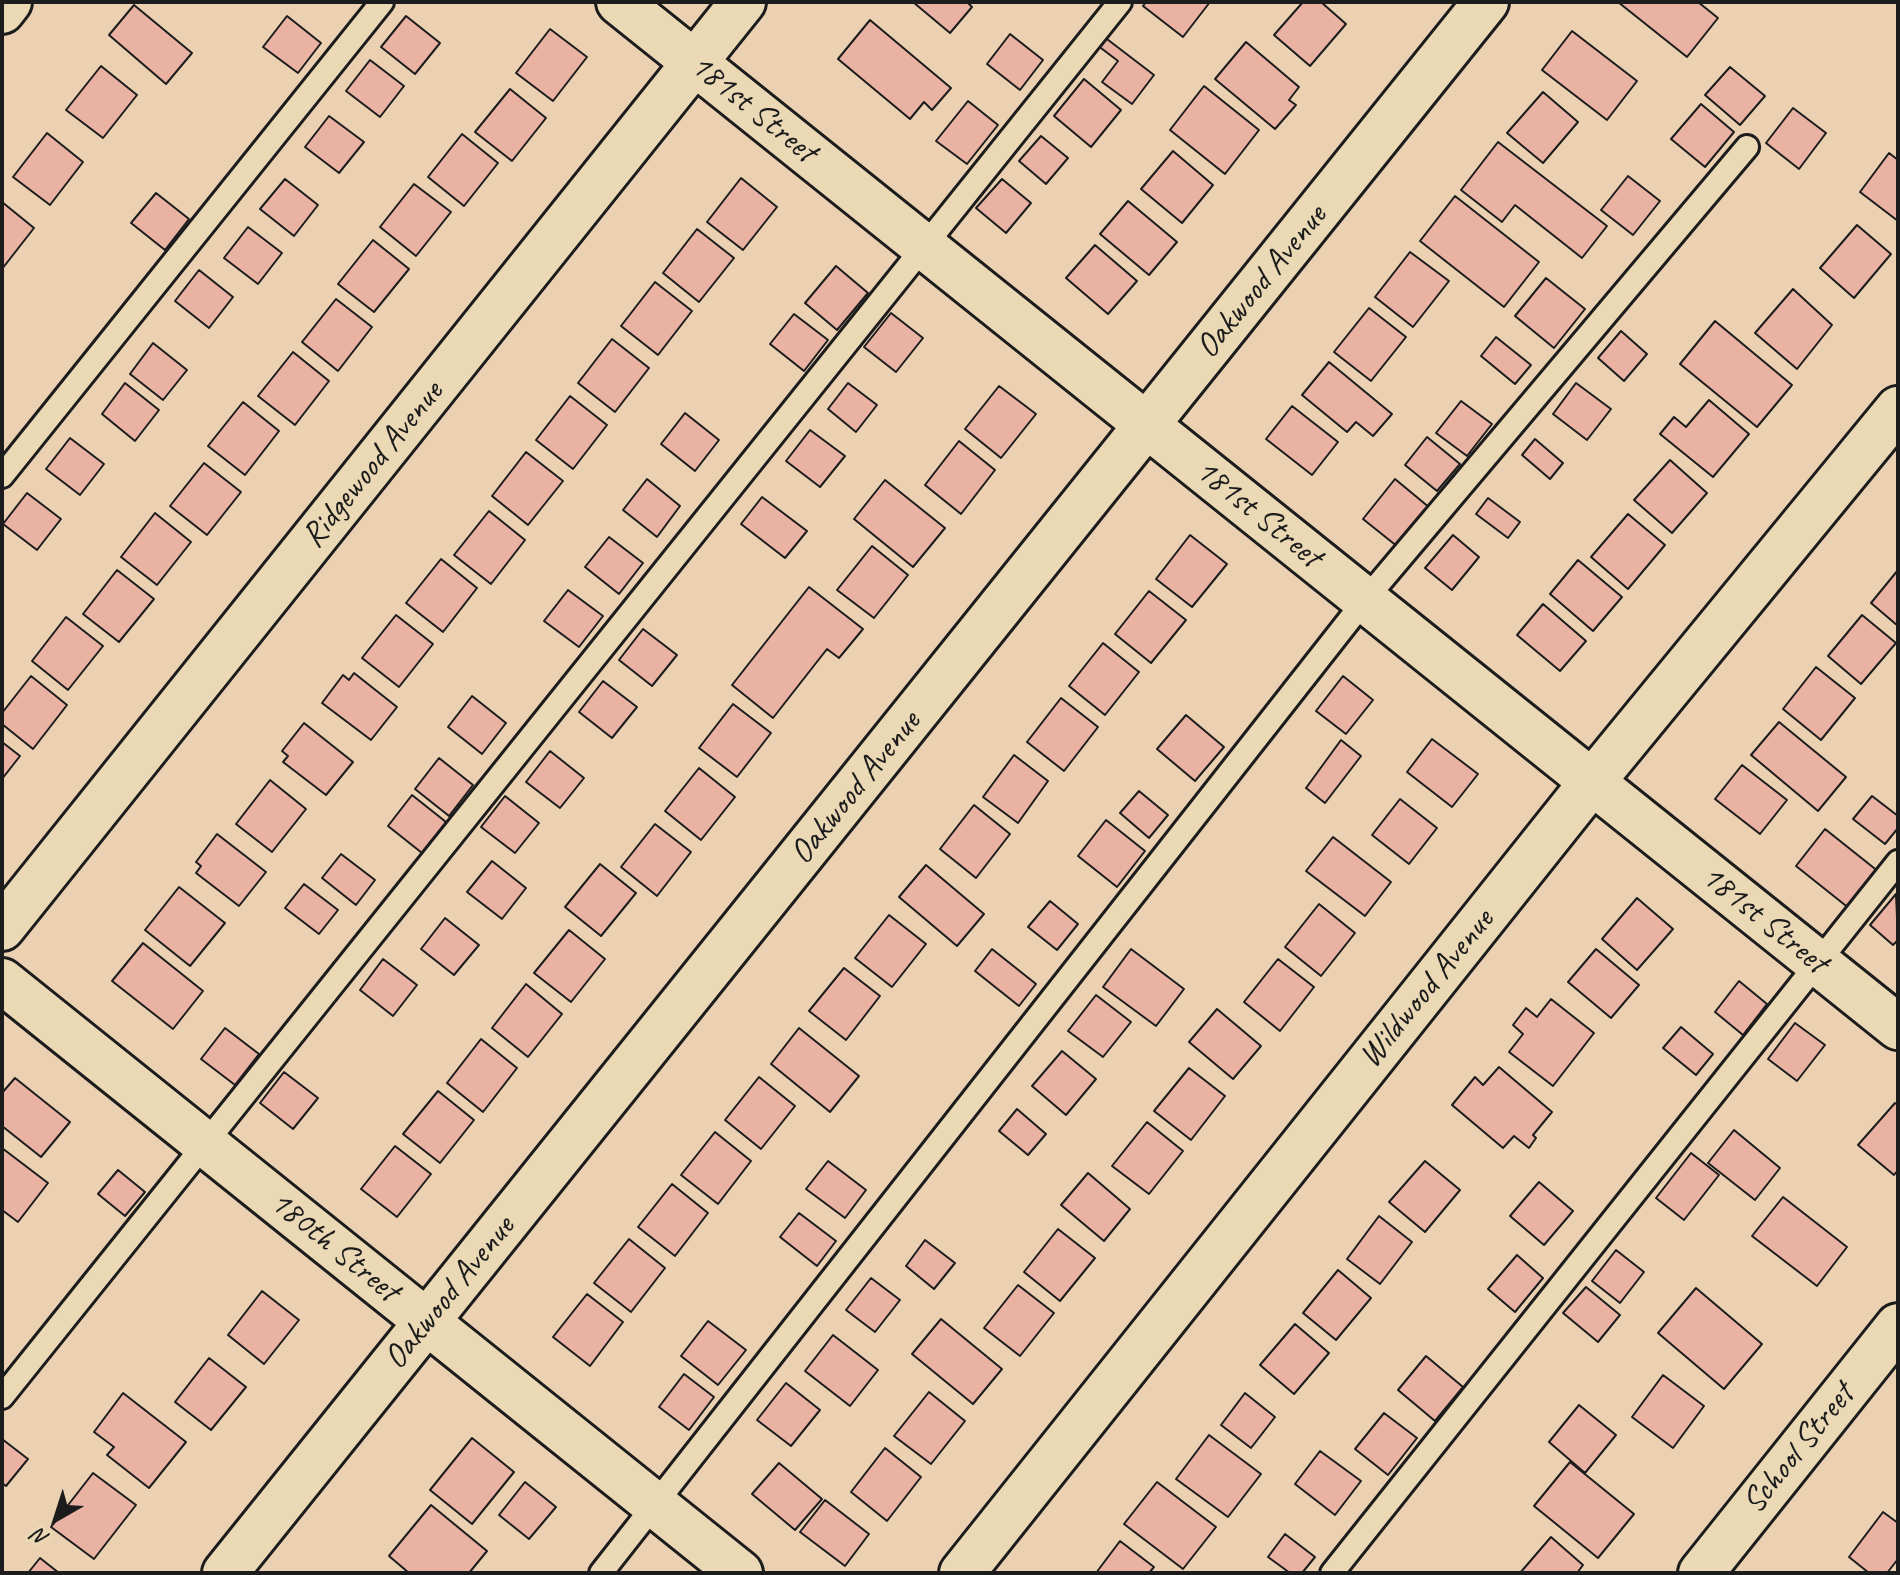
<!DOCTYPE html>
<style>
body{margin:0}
#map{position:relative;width:1900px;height:1575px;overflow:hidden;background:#ebd1b2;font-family:Caveat,sans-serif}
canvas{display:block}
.frame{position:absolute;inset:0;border:4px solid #1c1c1c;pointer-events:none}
.north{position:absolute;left:16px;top:1479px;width:80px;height:80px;-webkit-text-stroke:6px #ebd9b6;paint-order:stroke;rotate:219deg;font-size:22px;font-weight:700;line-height:32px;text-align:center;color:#1c1c1c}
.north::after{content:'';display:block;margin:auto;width:28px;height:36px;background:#1c1c1c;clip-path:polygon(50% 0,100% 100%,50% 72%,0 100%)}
</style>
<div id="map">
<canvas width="1900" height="1575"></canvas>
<div class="frame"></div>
<div class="north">N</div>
</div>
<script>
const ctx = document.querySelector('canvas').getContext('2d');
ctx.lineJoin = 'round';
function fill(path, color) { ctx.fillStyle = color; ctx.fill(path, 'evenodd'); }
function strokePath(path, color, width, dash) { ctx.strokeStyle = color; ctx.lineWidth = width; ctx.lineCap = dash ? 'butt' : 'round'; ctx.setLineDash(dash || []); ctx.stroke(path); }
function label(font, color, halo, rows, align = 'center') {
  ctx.font = font + ' Caveat,sans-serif'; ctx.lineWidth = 6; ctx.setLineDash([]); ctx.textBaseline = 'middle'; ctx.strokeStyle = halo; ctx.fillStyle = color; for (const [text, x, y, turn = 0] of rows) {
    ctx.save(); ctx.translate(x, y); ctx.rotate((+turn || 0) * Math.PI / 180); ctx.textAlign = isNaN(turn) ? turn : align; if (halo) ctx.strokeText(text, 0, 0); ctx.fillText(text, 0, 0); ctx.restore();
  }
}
const building = new Path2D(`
 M913,2H967L972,7L950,33Z
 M1146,2H1210L1183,37L1143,6Z
 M1303,2H1321L1346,24L1310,66L1274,35Z
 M1618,2H1698L1718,18L1687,57Z
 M134,5L192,53L166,84L109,35Z
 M287,16L321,43L298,73L263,47Z
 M406,16L440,43L415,74L381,47Z
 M870,20L951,88L932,110L924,102L910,119L838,59Z
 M550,29L587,57L553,101L516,73Z
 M1572,31L1637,81L1607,120L1542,70Z
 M1010,34L1043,60L1020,90L987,64Z
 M1103,36L1154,75L1132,104L1102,82L1118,61L1097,45Z
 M1246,42L1299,87L1289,100L1296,105L1275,129L1215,79Z
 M370,60L404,86L380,117L346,91Z
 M101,66L137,95L103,138L66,110Z
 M1730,67L1765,96L1740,125L1705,95Z
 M1084,79L1121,110L1091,147L1054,116Z
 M1204,86L1259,130L1225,174L1170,130Z
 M510,89L546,118L512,161L475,132Z
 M1543,92L1578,122L1543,163L1507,133Z
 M968,101L998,125L967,164L936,141Z
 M1701,104L1734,132L1705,167L1671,139Z
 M1793,108L1826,133L1799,169L1766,143Z
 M329,116L364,142L339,173L305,147Z
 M47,133L83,162L50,205L13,177Z
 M462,134L498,163L464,206L428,177Z
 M1041,136L1068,158L1046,184L1019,161Z
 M1498,142L1607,226L1582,258L1515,205L1502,222L1461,190Z
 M1173,151L1213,185L1182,223L1141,189Z
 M1889,153L1898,160V221L1860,192Z
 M1628,176L1660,201L1633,235L1601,210Z
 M741,178L777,207L743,250L707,222Z
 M285,179L318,205L294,236L260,209Z
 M1002,179L1031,203L1006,233L976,208Z
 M414,184L451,212L416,256L380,227Z
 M156,193L189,219L165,250L131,223Z
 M1455,196L1539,262L1504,307L1420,241Z
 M1128,201L1177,242L1149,275L1100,234Z
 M2,202L34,228L2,269Z
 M1857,225L1891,254L1854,298L1820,268Z
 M248,227L282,253L258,284L224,258Z
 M697,229L734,258L699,302L663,273Z
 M373,240L409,269L374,312L338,284Z
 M1095,245L1137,281L1108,314L1066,278Z
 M1410,252L1449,281L1413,327L1375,297Z
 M836,266L868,293L837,330L805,303Z
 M199,270L233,297L209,328L175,301Z
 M1546,278L1585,309L1554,348L1515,316Z
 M655,282L692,311L658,355L621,326Z
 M1793,289L1832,325L1797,369L1755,333Z
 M336,299L372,327L338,371L302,342Z
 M1369,308L1406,337L1371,381L1334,352Z
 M891,313L923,338L896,372L864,347Z
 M794,314L828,340L804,371L770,344Z
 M1715,321L1792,385L1757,427L1680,364Z
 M1621,331L1647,354L1624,381L1598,358Z
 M1496,337L1531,365L1515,384L1481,356Z
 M612,339L649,368L615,412L578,383Z
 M153,343L187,370L163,400L130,374Z
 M293,352L329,381L295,425L258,396Z
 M1329,362L1392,414L1373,436L1356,422L1347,432L1302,395Z
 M125,383L159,410L135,441L102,414Z
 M848,383L877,405L856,432L828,409Z
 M1576,383L1611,409L1587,440L1553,414Z
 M999,386L1036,414L1001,458L965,429Z
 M570,396L607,425L573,469L536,440Z
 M1709,400L1749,434L1713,477L1660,434L1674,417L1686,427Z
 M1461,401L1492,424L1467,456L1436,433Z
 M243,402L279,431L245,475L208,446Z
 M1292,406L1338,442L1312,475L1266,439Z
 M685,413L719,440L695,471L661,444Z
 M810,430L845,456L820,487L786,461Z
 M1427,437L1460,464L1437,491L1405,465Z
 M70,438L104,464L80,495L46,469Z
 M1535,439L1563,463L1550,479L1522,455Z
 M959,441L995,470L961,514L925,485Z
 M526,452L563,481L528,525L492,496Z
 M1670,460L1707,493L1672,533L1634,500Z
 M204,463L241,492L207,535L170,506Z
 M647,479L680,506L657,537L623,510Z
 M1395,479L1430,508L1398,547L1363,519Z
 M885,480L945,528L913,567L854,519Z
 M27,493L61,519L37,550L3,524Z
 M762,497L807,531L785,558L741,524Z
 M1488,498L1520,522L1508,538L1476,514Z
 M489,511L525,540L491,584L454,555Z
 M155,513L191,542L157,585L121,557Z
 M1628,514L1665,545L1628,589L1591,557Z
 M1190,535L1227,564L1192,607L1156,579Z
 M1453,535L1479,557L1452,590L1425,568Z
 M609,537L643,563L619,594L585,567Z
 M872,546L908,575L874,618L837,590Z
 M441,559L477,588L443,632L406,603Z
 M1578,560L1622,597L1593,631L1550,594Z
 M117,570L154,599L119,642L83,614Z
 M1898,570V626L1871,603Z
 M809,587L863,629L839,658L827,649L773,718L732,685Z
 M568,590L603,616L579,647L544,621Z
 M1149,591L1186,620L1151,663L1115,634Z
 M1543,604L1586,641L1560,671L1517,635Z
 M396,615L433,644L399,687L362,658Z
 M1862,615L1896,643L1861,684L1828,656Z
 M66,617L103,646L68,690L32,661Z
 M643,629L677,655L652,686L619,660Z
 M1103,643L1139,672L1105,715L1069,686Z
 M1816,667L1855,698L1821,740L1783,709Z
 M354,673L397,707L371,740L322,703L343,675L349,680Z
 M31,676L67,705L33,749L2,724V713Z
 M1343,676L1373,700L1346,734L1316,711Z
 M603,681L637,707L612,738L579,712Z
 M472,696L506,723L482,754L448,727Z
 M1061,698L1098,727L1064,771L1027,742Z
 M733,704L771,733L737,777L699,748Z
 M1186,715L1224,747L1195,781L1157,749Z
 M1779,722L1846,777L1818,811L1751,755Z
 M304,723L353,762L326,795L283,762L288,756L282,751Z
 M1432,739L1478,774L1452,807L1407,772Z
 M1341,740L1361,756L1325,803L1306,788Z
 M2,742L20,756L2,779Z
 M550,751L584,778L560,808L526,782Z
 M1014,755L1048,781L1018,823L983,797Z
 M439,758L473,785L449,816L415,789Z
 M1742,765L1787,800L1760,834L1715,799Z
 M699,768L735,797L701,840L665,811Z
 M270,780L306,809L272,852L236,824Z
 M1139,791L1168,815L1149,838L1120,813Z
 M412,795L446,822L422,853L388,826Z
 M505,796L539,823L515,853L481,827Z
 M1872,796L1898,816V828L1885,844L1853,819Z
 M1400,799L1437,828L1409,864L1372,835Z
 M974,805L1010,834L976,878L940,849Z
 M1106,820L1145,851L1117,887L1078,856Z
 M655,824L691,852L657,896L621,867Z
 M1825,829L1879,872L1850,909L1796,866Z
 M217,834L266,872L239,906L196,873L201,866L196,862Z
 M1333,837L1391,882L1365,916L1306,871Z
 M341,854L375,880L356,905L322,878Z
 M492,861L526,888L502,919L467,892Z
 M600,864L636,893L601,936L565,907Z
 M926,865L984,914L957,946L899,897Z
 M304,884L338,910L319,934L285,908Z
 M179,887L225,923L190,966L145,930Z
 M1896,894L1898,940L1893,945L1870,925Z
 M1637,898L1673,929L1637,970L1602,939Z
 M1050,901L1078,924L1057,950L1028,927Z
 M1319,904L1355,933L1321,976L1285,947Z
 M889,915L926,944L892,987L855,958Z
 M445,918L479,945L454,975L421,949Z
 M569,930L605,959L571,1002L534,973Z
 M143,943L203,991L173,1029L112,981Z
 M992,949L1036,984L1019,1006L975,971Z
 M1131,949L1184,989L1156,1026L1103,987Z
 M1596,949L1639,985L1611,1018L1568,982Z
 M383,959L417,985L393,1016L360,990Z
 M1278,959L1314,987L1280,1031L1244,1002Z
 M844,968L880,996L846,1040L809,1011Z
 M1739,981L1767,1004L1743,1035L1715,1012Z
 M526,984L562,1014L528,1057L492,1028Z
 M1096,995L1131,1022L1103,1057L1068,1031Z
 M1551,999L1594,1033L1553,1086L1509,1052L1523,1034L1513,1025L1526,1008L1537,1017Z
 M1217,1009L1261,1046L1233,1079L1189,1042Z
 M1795,1023L1825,1045L1797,1081L1768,1059Z
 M1681,1027L1713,1054L1696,1075L1663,1048Z
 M225,1028L259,1054L235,1085L201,1059Z
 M799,1028L859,1076L830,1112L771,1064Z
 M481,1039L517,1068L483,1112L447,1083Z
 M1062,1051L1096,1079L1066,1115L1032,1086Z
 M1499,1067L1552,1112L1533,1135L1536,1138L1529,1148L1514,1136L1503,1148L1452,1105L1475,1077L1483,1085Z
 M1189,1068L1225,1096L1191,1140L1154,1111Z
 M284,1072L318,1098L293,1129L260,1103Z
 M759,1077L795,1106L761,1149L725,1120Z
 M15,1078L70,1122L41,1157L2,1126V1093Z
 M438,1091L474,1120L440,1163L403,1134Z
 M1895,1103L1898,1105V1170L1894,1175L1858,1145Z
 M1017,1109L1046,1134L1028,1155L999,1131Z
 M1147,1122L1183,1151L1149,1194L1112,1166Z
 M1734,1130L1780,1168L1755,1200L1708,1163Z
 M715,1132L751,1161L718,1204L681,1175Z
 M395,1146L431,1174L397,1217L361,1189Z
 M2,1148L48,1183L18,1222L2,1210Z
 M1691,1153L1719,1175L1684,1220L1656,1198Z
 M828,1161L866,1190L845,1218L806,1189Z
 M1425,1161L1460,1190L1425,1232L1389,1202Z
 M118,1170L145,1192L125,1216L98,1194Z
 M1088,1173L1130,1209L1104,1241L1061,1205Z
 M1539,1182L1573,1211L1544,1245L1510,1216Z
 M672,1184L708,1213L675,1256L638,1227Z
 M1783,1197L1847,1247L1817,1286L1752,1236Z
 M799,1213L836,1241L817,1266L780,1237Z
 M1379,1216L1412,1242L1380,1284L1347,1259Z
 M1058,1229L1095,1258L1060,1301L1024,1272Z
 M629,1239L665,1268L631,1312L594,1283Z
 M925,1240L955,1263L934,1289L906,1266Z
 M1616,1250L1644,1272L1620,1303L1592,1281Z
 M1517,1255L1543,1278L1515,1312L1488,1289Z
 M1338,1270L1371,1298L1336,1340L1303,1313Z
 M871,1278L900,1300L875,1332L846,1310Z
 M1018,1285L1054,1313L1020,1356L984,1328Z
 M1586,1287L1620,1315L1598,1342L1563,1313Z
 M1696,1288L1762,1344L1724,1389L1658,1333Z
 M262,1291L299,1320L264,1364L228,1335Z
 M587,1294L623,1322L590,1366L553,1337Z
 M941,1319L1002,1369L973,1404L912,1354Z
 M708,1321L746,1350L718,1385L681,1356Z
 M1295,1324L1329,1353L1294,1394L1260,1365Z
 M833,1335L878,1370L850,1406L805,1371Z
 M1426,1356L1463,1387L1435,1421L1398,1390Z
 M209,1358L246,1387L211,1430L175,1402Z
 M684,1374L714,1397L689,1430L659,1407Z
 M1663,1375L1704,1406L1673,1448L1632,1417Z
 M786,1383L820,1410L791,1446L757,1420Z
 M929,1392L965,1421L931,1464L894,1436Z
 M123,1393L186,1442L149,1488L107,1455L114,1447L94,1432Z
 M1245,1393L1275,1417L1251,1448L1221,1425Z
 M1579,1405L1616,1435L1585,1473L1549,1442Z
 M1384,1413L1417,1438L1388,1475L1355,1449Z
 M1209,1435L1261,1474L1228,1517L1176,1479Z
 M472,1438L514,1472L472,1524L430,1490Z
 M2,1439L28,1459L6,1486L2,1483Z
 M885,1448L921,1477L887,1521L851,1492Z
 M1320,1451L1361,1481L1335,1515L1295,1484Z
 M1570,1462L1634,1514L1598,1558L1534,1506Z
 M779,1463L822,1499L795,1530L752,1494Z
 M93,1473L136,1505L94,1559L51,1527Z
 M525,1482L556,1507L529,1539L499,1515Z
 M1157,1482L1216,1527L1183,1569L1124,1524Z
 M825,1500L869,1534L845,1566L800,1532Z
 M431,1505L487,1551L469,1573H409L389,1556Z
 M1883,1512L1898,1523V1559L1887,1573H1869L1849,1557Z
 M1285,1534L1315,1557L1302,1573H1290L1268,1557Z
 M1551,1537L1583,1565L1577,1573H1520Z
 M1120,1541L1154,1567L1149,1573H1096Z
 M40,1558L59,1573H28Z`);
fill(building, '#eab2a3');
strokePath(building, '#1c1c1c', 2);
const service = new Path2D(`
 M2,476L382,2
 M2,1397L1120,2
 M601,1573L1365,600L1747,147
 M1332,1573L1898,862`);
const minor = new Path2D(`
 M619,2L1898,1027
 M2,11L9,2
 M2,928L743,2
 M2,981L740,1573
 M225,1573L1486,2
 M962,1573L1592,782L1898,409
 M1701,1573L1898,1326`);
strokePath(service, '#1c1c1c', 28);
strokePath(minor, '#1c1c1c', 50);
strokePath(service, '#ebd9b6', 22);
strokePath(minor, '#ebd9b6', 44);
label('34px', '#1c1c1c', '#ebd9b6', [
 ["181st Street",753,109,39],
 ["Oakwood Avenue",1262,282,-51],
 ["Ridgewood Avenue",373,465,-51],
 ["181st Street",1258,514,39],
 ["Oakwood Avenue",856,788,-51],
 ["181st Street",1764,920,39],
 ["Wildwood Avenue",1427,989,-51],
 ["180th Street",334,1247,39],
 ["Oakwood Avenue",450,1293,-51],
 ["School Street",1799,1449,-51]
]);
</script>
